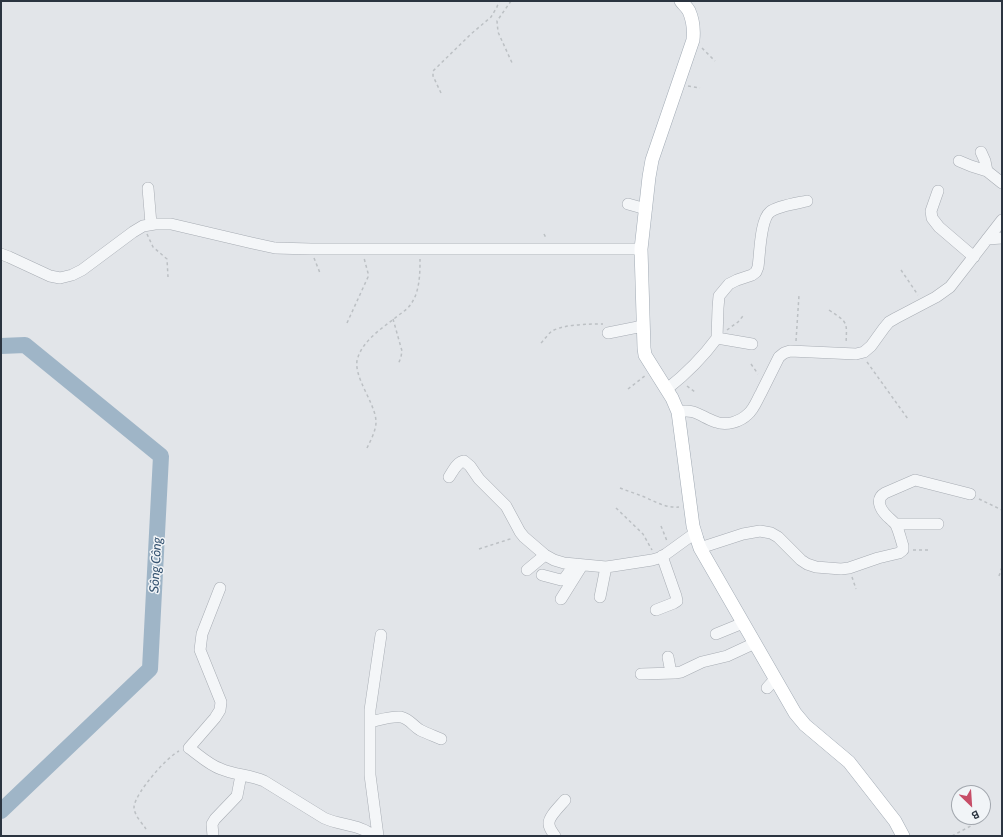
<!DOCTYPE html>
<meta charset="utf-8">
<style>
body{margin:0}
#map{position:relative;width:1003px;height:837px;overflow:hidden;background:#e2e5e9;font-family:Cabin,sans-serif}
canvas{display:block}
.frame{position:absolute;inset:0;border:2px solid #2b3440;pointer-events:none}
.north{position:absolute;left:951px;top:785px;width:40px;height:40px;box-sizing:border-box;background:#f1f4f7;border:1px solid #a2a7ae;border-radius:50%;rotate:155deg;font-size:11px;font-weight:700;line-height:16px;text-align:center;color:#2b3440}
.north::after{content:'';display:block;margin:auto;width:14px;height:18px;background:#c74e68;clip-path:polygon(50% 0,100% 100%,50% 72%,0 100%)}
</style>
<div id="map">
<canvas width="1003" height="837"></canvas>
<div class="frame"></div>
<div class="north">B</div>
</div>
<script>
const ctx = document.querySelector('canvas').getContext('2d');
ctx.lineJoin = 'round';
function strokePath(path, color, width, dash) { ctx.strokeStyle = color; ctx.lineWidth = width; ctx.lineCap = dash ? 'butt' : 'round'; ctx.setLineDash(dash || []); ctx.stroke(path); }
function label(font, color, halo, rows, align = 'center') {
  ctx.font = font + ' Cabin,sans-serif'; ctx.lineWidth = 3; ctx.setLineDash([]); ctx.textBaseline = 'middle'; ctx.strokeStyle = halo; ctx.fillStyle = color; for (const [text, x, y, turn = 0] of rows) {
    ctx.save(); ctx.translate(x, y); ctx.rotate((+turn || 0) * Math.PI / 180); ctx.textAlign = isNaN(turn) ? turn : align; if (halo) ctx.strokeText(text, 0, 0); ctx.fillText(text, 0, 0); ctx.restore();
  }
}
strokePath(new Path2D(`
 M1,346L25,345L161,456L150,669L1,811`), '#9fb5c7', 16);
const minor = new Path2D(`
 M981,152L985,161L987,171L1002,183
 M959,161L971,166L987,171
 M148,188L151,224
 M938,191L931,211L932,218L939,227L974,257
 M628,204L646,209
 M987,239L1002,238
 M1,254L9,257L50,276L60,278L72,275L82,270L133,232L143,226L155,224H171L252,243L275,248L311,249H641
 M608,333L643,326
 M752,344L717,338L718,308L719,296L729,284L737,280L752,275L756,272L758,267C760,254 760,220 770,212C777,206 798,203 807,201
 M667,389C686,374 703,357 717,338
 M678,412C695,408 701,417 716,422C726,426 740,422 748,414C754,409 757,400 761,393C767,381 773,369 779,357L784,353L790,351L856,354L864,352L871,346L884,328L889,322L896,318L936,297L950,287L1002,220
 M449,477C453,471 457,462 464,461L470,466L479,479L506,506L520,532L524,537L545,555L554,560L564,563L606,567L613,566L652,560L659,558L666,554L695,533
 M896,524H938
 M700,548L743,534L760,531L771,533L778,537L801,560L807,564L816,567L841,569L849,568L878,558L899,553L903,550V546C901,540 899,531 896,525C894,522 890,519 887,516C880,509 875,499 885,493L915,480L970,494
 M527,570L545,555
 M542,575L561,580L564,579L575,564
 M220,588L202,634L200,650L221,702L220,710L215,718L189,748C199,755 209,765 221,769C235,775 250,775 264,781L324,818C338,825 363,825 373,836
 M600,597L606,567
 M561,599L581,567
 M656,610L674,603L677,601L676,596L662,556
 M716,634L743,623
 M668,657L671,673
 M641,674L675,673L681,672L702,662L727,656L755,643
 M767,688L775,679
 M370,722C379,720 391,716 401,717C410,719 413,726 420,730C426,733 434,736 441,739
 M213,836L212,824L215,819L237,796L241,775
 M378,836L370,775V710L381,635
 M555,836C552,832 549,828 549,824C548,817 561,805 565,800`);
const major = new Path2D(`
 M681,1C683,4 687,7 689,11C693,20 694,30 693,40L652,160L649,177L641,249L644,348L645,355L672,398L678,412L693,526L697,539L700,548L795,713L805,725L849,762L895,821L903,836`);
strokePath(minor, '#a7acb3', 12);
strokePath(major, '#a1aab4', 14);
strokePath(new Path2D(`
 M511,1L497,21L498,32L513,65
 M702,48L715,61
 M688,86L700,88
 M441,93L433,76V71L471,34L491,17L497,7L499,1
 M147,234L153,247L167,259L168,277
 M544,234L546,238
 M314,258L320,273
 M901,270L918,295
 M829,310C848,323 847,321 846,344
 M393,319L402,351L401,357L398,365
 M347,323L368,277V273L364,258
 M727,330L738,322L743,316
 M796,341L799,295
 M541,343C545,339 548,334 552,331C565,324 589,324 603,324
 M867,362L908,419
 M751,364L758,374
 M687,386L695,392
 M628,389L646,375
 M367,448C371,440 376,430 376,422C376,403 351,375 358,357C364,340 381,329 395,318C401,313 407,310 411,304C420,291 420,273 420,259
 M620,488C630,492 641,495 651,500C660,504 668,508 679,507
 M979,499L1002,510
 M616,508L643,534L652,550
 M661,526L667,541
 M479,549L513,538
 M913,550H929
 M999,576L1002,567
 M852,577L856,589
 M146,829C142,823 134,815 134,807C135,793 167,757 179,751
 M952,836L978,822`), '#bcc0c4', 1.5, [3, 3]);
strokePath(minor, '#f4f6f8', 11);
strokePath(major, '#fff', 13);
label('italic 13px', '#375572', '#f1f4f7', [
 ["Sông Công",156,565,-87]
]);
</script>
